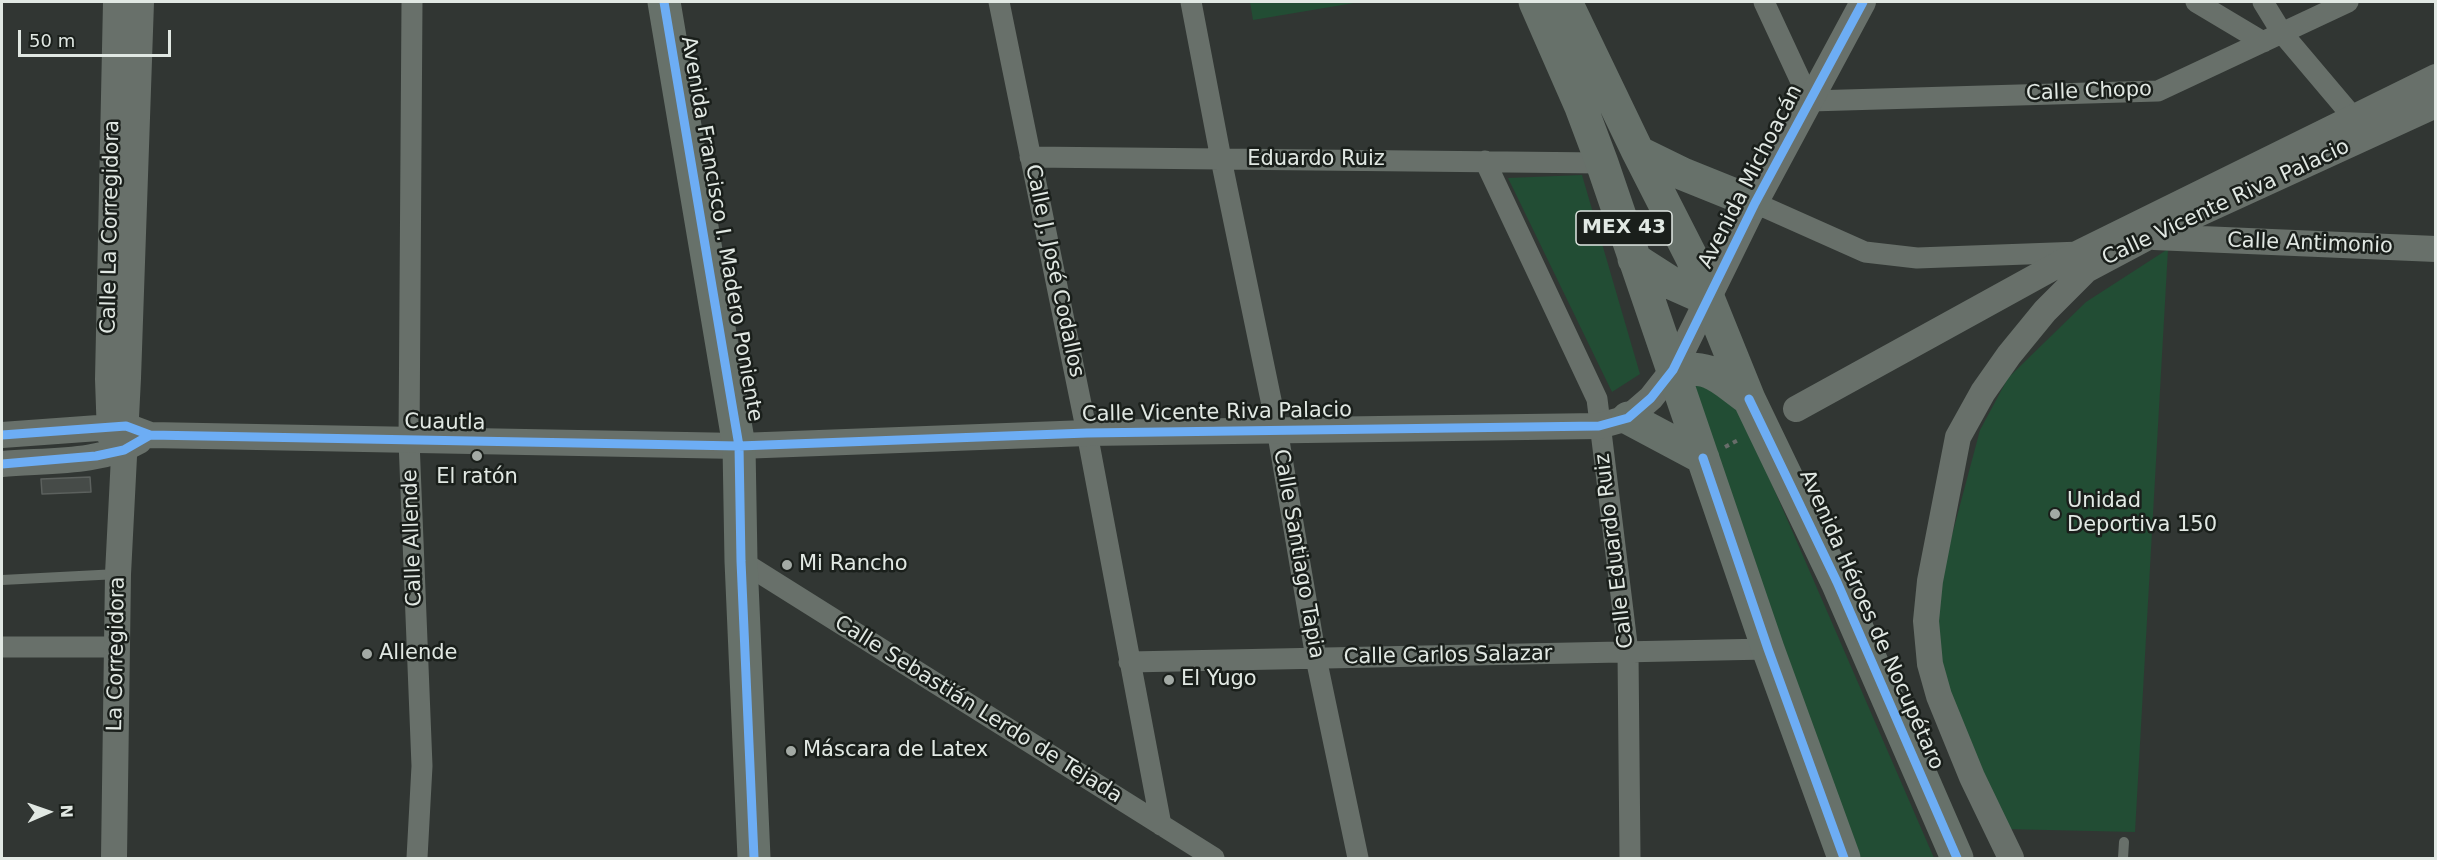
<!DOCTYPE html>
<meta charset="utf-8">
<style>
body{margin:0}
#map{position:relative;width:2437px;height:860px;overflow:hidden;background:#313633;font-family:"DejaVu Sans",sans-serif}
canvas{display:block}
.frame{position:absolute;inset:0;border:3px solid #e1e8e3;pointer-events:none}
.north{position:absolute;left:18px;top:782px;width:60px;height:60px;-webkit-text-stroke:4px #1a1f1b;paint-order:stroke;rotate:88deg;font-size:16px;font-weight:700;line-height:24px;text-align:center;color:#e1e8e3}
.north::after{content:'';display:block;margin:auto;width:21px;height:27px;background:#e1e8e3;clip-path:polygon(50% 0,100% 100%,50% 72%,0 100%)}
.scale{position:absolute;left:18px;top:30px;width:153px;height:27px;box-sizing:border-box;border:3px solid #e1e8e3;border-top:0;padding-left:8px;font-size:18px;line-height:21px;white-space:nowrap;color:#e1e8e3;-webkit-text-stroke:4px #1a1f1b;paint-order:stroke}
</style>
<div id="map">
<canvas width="2437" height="860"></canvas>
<div class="frame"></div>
<div class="north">N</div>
<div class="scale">50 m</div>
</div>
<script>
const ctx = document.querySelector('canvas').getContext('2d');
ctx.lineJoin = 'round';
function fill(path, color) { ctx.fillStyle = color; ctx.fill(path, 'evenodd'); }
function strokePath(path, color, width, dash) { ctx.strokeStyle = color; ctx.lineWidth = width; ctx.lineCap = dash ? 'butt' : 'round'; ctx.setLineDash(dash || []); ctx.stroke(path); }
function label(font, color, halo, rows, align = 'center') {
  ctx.font = font + ' "DejaVu Sans",sans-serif'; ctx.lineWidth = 5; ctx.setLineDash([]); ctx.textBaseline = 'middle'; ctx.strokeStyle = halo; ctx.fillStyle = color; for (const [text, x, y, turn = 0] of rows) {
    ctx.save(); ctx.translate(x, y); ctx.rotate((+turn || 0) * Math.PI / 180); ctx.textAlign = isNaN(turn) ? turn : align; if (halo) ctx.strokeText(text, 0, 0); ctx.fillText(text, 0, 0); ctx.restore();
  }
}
fill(new Path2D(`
 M1250,2H1360L1253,20Z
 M1582,175L1640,374L1612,392L1508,178Z
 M2168,249L2135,832L2003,829L1936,666L1935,599L1980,430L2008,378L2086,302Z
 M1692,373L1738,406L1934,858H1858L1684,380Z`), '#224d34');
const building = new Path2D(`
 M90,477L91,492L42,494L41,479Z`);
fill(building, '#464b48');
strokePath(building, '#5c615e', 1.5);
strokePath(new Path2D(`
 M1725,447L1740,439`), '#686d6a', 4, [4.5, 4.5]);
strokePath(new Path2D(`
 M2,580L118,574
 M2123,858L2124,842`), '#68706a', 10);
strokePath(new Path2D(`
 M412,2L409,441L422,766L417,858
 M999,2L1087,433L1161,825
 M1191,2L1221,159L1277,429L1316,658L1358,858
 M1764,2L1810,101L2158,91L2348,2
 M2196,2L2263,42
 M2263,2L2282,33L2353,117
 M1030,157L1602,163
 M1485,161L1597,399L1628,652L1630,858
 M1755,203L1865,252L1917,258L2081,252
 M741,561L1214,858
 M2,647H118
 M1129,662L1768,649`), '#68706a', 21);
strokePath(new Path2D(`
 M2154,237L2436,249
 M1796,409L2081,252L2436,77
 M2,435L126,426L150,435L739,446L1087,433L1599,426L1628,418L1651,398L1673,370L1755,203L1863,2
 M110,436L108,379L116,2
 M2,464C46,460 100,464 139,441
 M114,858L118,574L128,378L141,2
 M2011,858L1972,777L1939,696L1930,664L1926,621L1930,581L1958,437L1983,392L2009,355L2045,311L2086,270L2148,237L2436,105`), '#68706a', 26);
strokePath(new Path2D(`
 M664,2L739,446L741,561L754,858
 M1535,2L1581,107L1602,163L1768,649L1844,858
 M1566,2L1638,152L1692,258L1749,399L1837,582L1957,858
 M1638,152L1683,174L1755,203
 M1634,259L1673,284L1709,300
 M1673,370C1713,365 1718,377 1749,399
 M1628,418L1703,458`), '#67716a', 33);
strokePath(new Path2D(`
 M664,2L739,446L741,561L754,858
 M1749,399L1837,582L1957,858
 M2,435L126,426L150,435L739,446L1087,433L1599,426L1628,418L1651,398L1673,370L1755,203L1863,2
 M1703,458L1768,649L1844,858
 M2,464L96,456L124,450L150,435`), '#6dadf4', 9);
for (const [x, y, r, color] of [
 [477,456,6,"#a3aaa5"],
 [2055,514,6,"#a3aaa5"],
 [787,565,6,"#a3aaa5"],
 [367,654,6,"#a3aaa5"],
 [1169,680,6,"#a3aaa5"],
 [791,751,6,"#a3aaa5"]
]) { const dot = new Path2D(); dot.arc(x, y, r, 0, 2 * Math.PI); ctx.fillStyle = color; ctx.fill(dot); strokePath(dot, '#1a1f1b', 2); }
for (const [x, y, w] of [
 [1624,228,96]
]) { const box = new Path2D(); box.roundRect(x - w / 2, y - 17, w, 34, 4.5); ctx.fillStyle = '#1a1f1b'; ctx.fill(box); strokePath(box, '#e1e8e3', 1.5); }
label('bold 20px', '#e1e8e3', null, [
 ["MEX 43",1624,228]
]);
label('21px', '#e1e8e3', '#1a1f1b', [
 ["Calle Chopo",2089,92,-2],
 ["Eduardo Ruiz",1316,160],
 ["Avenida Michoacán",1751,177,-63],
 ["Calle Vicente Riva Palacio",2226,203,-25],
 ["Calle La Corregidora",111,227,-89],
 ["Avenida Francisco I. Madero Poniente",721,229,80],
 ["Calle Antimonio",2310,244,2],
 ["Calle J. José Codallos",1054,271,78],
 ["Calle Vicente Riva Palacio",1217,413,-1],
 ["Cuautla",445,423,1],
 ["Calle Allende",413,538,-92],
 ["Calle Eduardo Ruiz",1615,551,-97],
 ["Calle Santiago Tapia",1298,554,80],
 ["Avenida Héroes de Nocupétaro",1871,620,66],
 ["La Corregidora",117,654,-89],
 ["Calle Carlos Salazar",1448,656,-1],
 ["Calle Sebastián Lerdo de Tejada",978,710,32]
]);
label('21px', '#e1e8e3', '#1a1f1b', [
 ["El ratón",477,478,"center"],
 ["Unidad",2067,502],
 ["Deportiva 150",2067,526],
 ["Mi Rancho",799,565],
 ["Allende",379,654],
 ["El Yugo",1181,680],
 ["Máscara de Latex",803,751]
], 'left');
</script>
